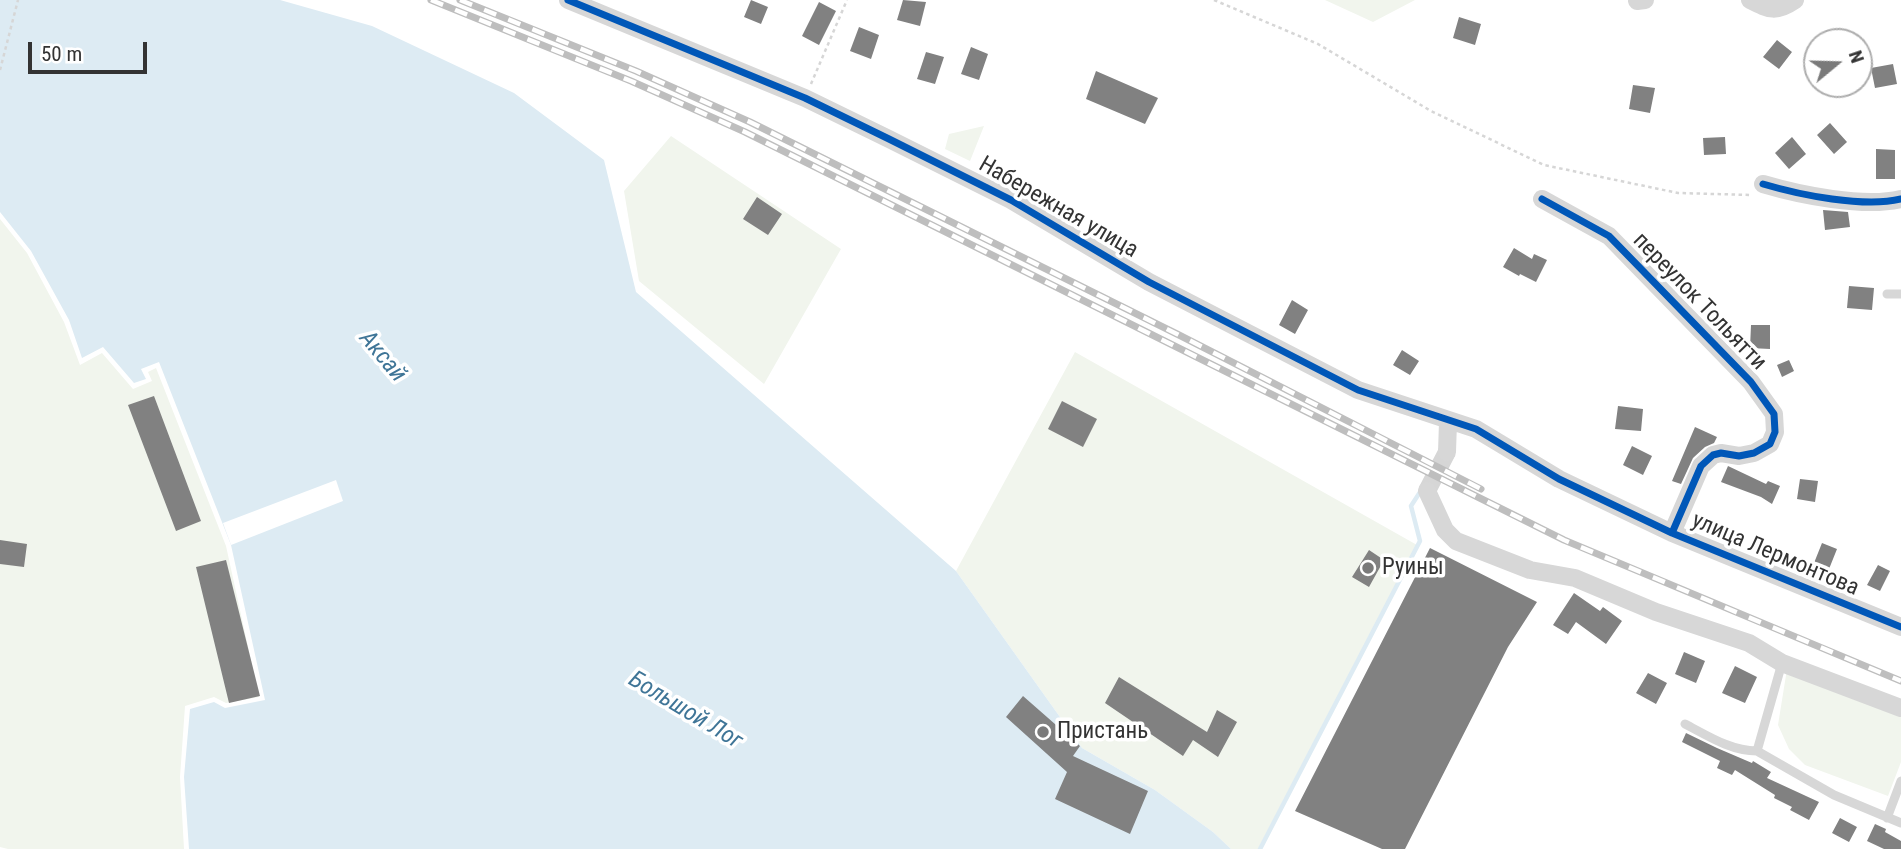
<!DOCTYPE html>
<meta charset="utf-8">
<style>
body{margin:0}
#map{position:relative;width:1901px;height:849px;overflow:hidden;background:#fff;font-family:"Roboto Condensed",sans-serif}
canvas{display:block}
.north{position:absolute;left:1803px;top:28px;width:70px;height:70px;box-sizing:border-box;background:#fff;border:2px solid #adadad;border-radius:50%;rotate:71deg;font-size:19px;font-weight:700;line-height:28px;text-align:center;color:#333}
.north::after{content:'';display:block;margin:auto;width:24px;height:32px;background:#7a7a7a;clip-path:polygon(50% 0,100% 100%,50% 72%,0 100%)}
.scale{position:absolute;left:28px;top:42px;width:119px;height:32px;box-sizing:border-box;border:4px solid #333;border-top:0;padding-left:9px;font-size:21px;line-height:24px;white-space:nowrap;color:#333;-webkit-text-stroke:5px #fff;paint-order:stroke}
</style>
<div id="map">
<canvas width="1901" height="849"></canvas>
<div class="north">N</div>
<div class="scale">50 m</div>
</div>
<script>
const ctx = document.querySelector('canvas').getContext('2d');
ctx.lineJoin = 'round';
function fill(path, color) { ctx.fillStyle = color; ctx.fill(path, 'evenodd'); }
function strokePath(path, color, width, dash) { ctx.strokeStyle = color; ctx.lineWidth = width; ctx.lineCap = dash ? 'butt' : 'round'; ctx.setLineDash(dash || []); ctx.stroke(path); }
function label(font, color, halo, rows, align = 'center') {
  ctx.font = font + ' "Roboto Condensed",sans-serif'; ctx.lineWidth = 7; ctx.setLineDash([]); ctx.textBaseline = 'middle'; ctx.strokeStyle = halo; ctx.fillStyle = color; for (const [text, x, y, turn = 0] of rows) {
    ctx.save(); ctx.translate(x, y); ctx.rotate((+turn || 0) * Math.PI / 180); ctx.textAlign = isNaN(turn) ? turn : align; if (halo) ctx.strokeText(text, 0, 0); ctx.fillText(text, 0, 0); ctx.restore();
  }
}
fill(new Path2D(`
 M1325,0H1415L1373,22Z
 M984,126L970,161L945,149L949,134Z
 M671,136L841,249L764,384L639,281L624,191Z
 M0,219L27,253L64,322L80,365L102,353L133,389L152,381L148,372L156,368L226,546L259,697L226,703L214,697L185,706L180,777L184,849H8L0,847Z
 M1075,352L1417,545L1258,849H1231L1213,832L1155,790L1082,748L956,571Z
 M1787,669L1901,713V762L1888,796L1805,765L1789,749L1778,725Z`), '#f1f5ed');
fill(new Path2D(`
 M0,0H280L372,26L514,93L604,160L636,292L956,571L1082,748L1155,790L1213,832L1231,849H189L184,777L190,709L214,702L225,708L265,700L231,545L159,362L141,369L146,379L134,383L103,347L82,358L69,320L31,251L0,212Z`), '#ddebf3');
fill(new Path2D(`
 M336,480L343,501L231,545L223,523Z`), '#fff');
strokePath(new Path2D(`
 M1260,849L1420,541L1411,506L1422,489`), '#ddebf3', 4.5);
fill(new Path2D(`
 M751,0L768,7L761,24L744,17Z
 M903,0L926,2L920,26L897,20Z
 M819,2L836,11L819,45L802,36Z
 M1459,17L1481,24L1475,45L1453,38Z
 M859,27L879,35L871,59L850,51Z
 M1777,40L1792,52L1779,69L1763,57Z
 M971,47L988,54L979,80L961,74Z
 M926,52L944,57L935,84L917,79Z
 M1893,64L1897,84L1875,88L1871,68Z
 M1096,71L1158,98L1145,124L1086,99Z
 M1633,85L1655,88L1650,113L1629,109Z
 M1830,123L1847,142L1834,154L1817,135Z
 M1725,137L1726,154L1704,155L1703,138Z
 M1792,137L1806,154L1789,169L1775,153Z
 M1876,149L1895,150V179H1876Z
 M757,197L782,214L768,235L743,219Z
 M1823,210L1848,212L1850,227L1825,230Z
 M1514,248L1532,259L1534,254L1547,260L1536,282L1520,274L1519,276L1503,267Z
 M1849,286L1874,288L1872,310L1847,308Z
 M1292,300L1308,310L1295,334L1279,325Z
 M1751,325H1770V349L1750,348Z
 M1402,350L1419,361L1410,375L1393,365Z
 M1789,360L1794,371L1782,377L1777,365Z
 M154,396L201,521L176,531L128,405Z
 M1062,401L1097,419L1083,447L1048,429Z
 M1618,406L1643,409L1641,431L1615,429Z
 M1695,427L1717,437L1714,443L1705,447L1693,458L1681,484L1672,481Z
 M1632,446L1652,456L1643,475L1623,465Z
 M1728,466L1766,484L1768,481L1780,486L1772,504L1761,497L1721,482Z
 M1800,479L1818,481L1815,502L1797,499Z
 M0,540L27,544L24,567L0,564Z
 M1822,543L1837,549L1829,569L1814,563Z
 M1430,548L1537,602L1508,647L1405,849H1382L1295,811Z
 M1369,550L1384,560L1369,587L1352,577Z
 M226,560L260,696L229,703L196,567Z
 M1878,565L1890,571L1880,591L1867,585Z
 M1574,593L1600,611L1603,607L1622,621L1606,644L1576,622L1568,634L1553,625Z
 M1684,652L1705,661L1696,683L1675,674Z
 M1735,666L1757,677L1745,703L1722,693Z
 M1648,673L1667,683L1656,704L1636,693Z
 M1119,677L1207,732L1217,710L1237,722L1218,757L1193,740L1183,756L1105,703Z
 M1023,696L1080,746L1073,756L1148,791L1130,834L1055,799L1067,772L1006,717Z
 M1686,733L1717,748L1752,763L1753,761L1771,772L1767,778L1819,802L1809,820L1790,810L1792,807L1774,798L1775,795L1735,770L1732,775L1717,768L1720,761L1682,742Z
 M1840,818L1857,827L1849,842L1832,833Z
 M1875,824L1886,829L1885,832L1901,841V849H1884L1867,841Z`), '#818181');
strokePath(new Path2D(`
 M1427,491L1447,452`), '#d6d6d6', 18, [18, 9]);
strokePath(new Path2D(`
 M1214,0L1318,44L1431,111L1544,165L1678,193L1752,195
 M0,70L18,0
 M811,84L847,0`), '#d6d6d6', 2.5, [3.5, 3.5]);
strokePath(new Path2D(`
 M1887,294H1901
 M1782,663L1757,751L1834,795L1901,823
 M1685,724C1708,736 1731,751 1757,751
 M1887,818L1901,781`), '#d7d7d7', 9);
strokePath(new Path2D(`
 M568,0L805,98L889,139L1011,200L1149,282L1358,390L1476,429L1559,479L1672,533L1901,627
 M1750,0C1770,10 1776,13 1795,0
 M1637,1L1645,0
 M1763,184C1800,195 1864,208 1901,199
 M1542,199L1609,236L1751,382L1774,414L1775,432L1770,444L1754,453L1739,456L1721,453L1713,455L1701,466L1672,533
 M1447,452L1448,422
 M1427,491L1445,530L1456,541L1530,570L1575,578L1656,612L1749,643L1782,663L1901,708`), '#d7d7d7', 18);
const rail = new Path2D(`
 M431,0L631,81L745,132L1564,540L1901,681
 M460,0L636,71L750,122L1179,335L1481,489`);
strokePath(rail, '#bebebe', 7);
strokePath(rail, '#fff', 4.5, [13]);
strokePath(new Path2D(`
 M568,0L805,98L889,139L1011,200L1149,282L1358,390L1476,429L1559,479L1672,533L1901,627
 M1763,184C1800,195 1864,208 1901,199
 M1542,199L1609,236L1751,382L1774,414L1775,432L1770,444L1754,453L1739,456L1721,453L1713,455L1701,466L1672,533`), '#0057b8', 7);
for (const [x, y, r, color] of [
 [1368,568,7,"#7a7a7a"],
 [1043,732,7,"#7a7a7a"]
]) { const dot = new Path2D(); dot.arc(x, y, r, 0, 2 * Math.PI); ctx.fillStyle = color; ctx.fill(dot); strokePath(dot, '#fff', 2.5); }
label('23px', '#333', '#fff', [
 ["Набережная улица",1058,208,30],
 ["переулок Тольятти",1699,302,46],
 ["улица Лермонтова",1775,555,23]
]);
label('23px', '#333', '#fff', [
 ["Руины",1382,568],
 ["Пристань",1057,732]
], 'left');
label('italic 24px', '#3f7597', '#fff', [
 ["Аксай",382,357,50],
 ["Большой Лог",685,711,31]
]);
</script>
